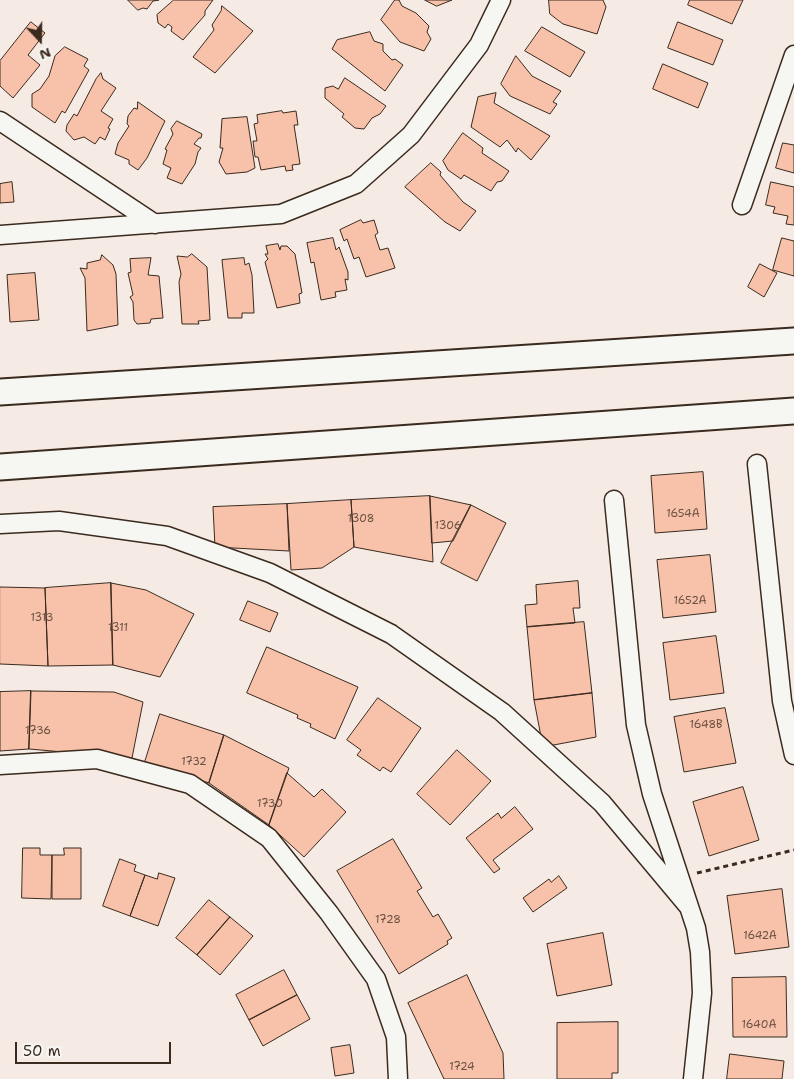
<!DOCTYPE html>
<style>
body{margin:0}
#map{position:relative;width:794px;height:1079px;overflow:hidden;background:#f6ebe4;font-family:"Shantell Sans",sans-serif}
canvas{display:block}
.north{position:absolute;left:15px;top:15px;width:50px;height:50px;-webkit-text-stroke:4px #f6f6f2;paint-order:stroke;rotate:159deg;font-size:14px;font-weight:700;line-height:20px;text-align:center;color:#3b2a1e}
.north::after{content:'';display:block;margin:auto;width:18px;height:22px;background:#3b2a1e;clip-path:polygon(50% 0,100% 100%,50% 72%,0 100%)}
.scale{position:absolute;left:15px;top:1042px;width:156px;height:22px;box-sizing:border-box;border:2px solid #3b2a1e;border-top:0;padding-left:6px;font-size:15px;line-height:18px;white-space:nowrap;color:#3b2a1e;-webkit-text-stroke:4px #f6f6f2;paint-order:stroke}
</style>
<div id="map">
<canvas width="794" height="1079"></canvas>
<div class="north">N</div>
<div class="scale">50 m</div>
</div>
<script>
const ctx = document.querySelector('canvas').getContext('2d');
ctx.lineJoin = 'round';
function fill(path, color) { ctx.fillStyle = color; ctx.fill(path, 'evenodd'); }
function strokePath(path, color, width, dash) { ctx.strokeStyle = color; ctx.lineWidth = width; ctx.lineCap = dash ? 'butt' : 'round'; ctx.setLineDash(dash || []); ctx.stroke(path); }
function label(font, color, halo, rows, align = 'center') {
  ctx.font = font + ' "Shantell Sans",sans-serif'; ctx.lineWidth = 4; ctx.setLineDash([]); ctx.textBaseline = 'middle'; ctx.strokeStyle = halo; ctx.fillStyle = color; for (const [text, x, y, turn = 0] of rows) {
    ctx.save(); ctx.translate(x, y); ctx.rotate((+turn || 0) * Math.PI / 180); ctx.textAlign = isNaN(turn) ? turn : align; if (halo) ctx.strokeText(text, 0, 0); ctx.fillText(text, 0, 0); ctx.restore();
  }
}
const building = new Path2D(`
 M128,0H159L153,1L147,9L143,8L138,10Z
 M174,0H213L205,11V15L183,40L171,31L172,27L168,24L165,28L158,23L157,15Z
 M395,0H399L402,6L416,13L429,26L427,32L431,39L424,51L400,42L381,20Z
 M425,0H452L437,6Z
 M549,0H603L606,7L597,34L563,24L550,14Z
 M690,0H743L732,24L688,5Z
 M222,6L253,31L215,73L193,57L214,30L212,25L221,11Z
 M31,22L45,33L28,55L40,65L13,98L0,86V61Z
 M678,22L723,40L713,65L668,48Z
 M542,27L585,52L570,77L525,51Z
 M370,32L374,41L383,44V51L392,60L395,59L403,65L385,91L332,49L337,40Z
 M65,47L88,59L84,66L89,70L65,113L62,111L55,123L32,107V94L40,89L49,76L55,56Z
 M516,56L532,76L561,91L553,102L557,104L550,114L510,96L501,84Z
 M663,64L708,83L698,108L653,89Z
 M101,73L103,79L116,88L101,111L113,119L108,128L110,129L105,140L100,137L95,144L84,137L74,140L66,131L67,125L74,114L77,116L96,79Z
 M345,78L386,106L380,114L372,118L364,129L355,128L342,117L344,114L325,98V88L333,86L338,89Z
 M496,93L494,103L550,136L531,160L518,148L516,152L507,140L500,147L471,127L478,97Z
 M138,102L165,121L147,158L138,170L129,164V160L115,154L118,143L129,126L127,124L128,116L134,108L137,109Z
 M282,111L283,113L296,111L298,125H294L300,164L292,165L293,170L286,171L285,166L261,170L258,157H255L253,141H257L254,124L258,123L257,115Z
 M247,117L255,168L247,172L226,174L219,162L223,148H220L222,119Z
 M177,121L202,134L201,138H199L194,144L201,148L198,152L195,164L182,184L167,178L171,168L163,164L167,150L165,149L173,134L171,129Z
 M463,133L483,148L482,153L509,171L502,181L497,182L491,191L464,175L461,179L448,170L443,161Z
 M783,143L794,145V173L776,168Z
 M431,163L441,172L440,175L463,202L476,211L460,231L445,222L405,187Z
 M12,182L14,202L0,203V184Z
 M771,182L794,187V225L786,224L788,216L773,213L775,207L766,205Z
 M361,220L363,223L374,220L378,233L375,235L380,250L388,248L395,268L366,277L359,257L354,259L347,239L344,241L340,230Z
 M333,238L336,250L339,247L348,272V280L345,279L347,290L335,292L336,297L321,300L314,262L311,263L307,243Z
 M782,238L794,241V276L773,270Z
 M278,244L280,250L281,246H287L295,254L302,293L299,294L300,303L277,308L265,262L268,259L265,254H268L266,246Z
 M192,254L207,267L210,320L198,321L199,324H182L179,282L181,274L177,256L187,257Z
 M102,255L113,265L116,274L118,325L87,331L85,278L80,268L87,269V263L100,260Z
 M151,258L148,275L159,276L163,318L151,319L150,323L137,324L134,320L133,302L130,297L133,295L128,273L131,272L130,259Z
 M244,258L245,265L249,263L252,275L254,313H242V318H228L222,260Z
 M760,264L777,273L764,297L748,287Z
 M35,273L39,320L10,322L7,275Z
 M703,472L707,529L655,533L651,476Z
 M430,496L471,505L453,541L432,543Z
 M430,496L433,562L354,547L351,500Z
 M351,500L354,547L322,568L291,570L287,504Z
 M287,504L289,551L215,547L213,507Z
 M471,505L506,523L477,581L441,563Z
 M710,555L716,612L663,618L657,560Z
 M578,581L580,608H573L575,623L527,627L525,605L537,604L536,585Z
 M111,583L146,590L194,614L160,677L113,665Z
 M111,583L113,665L48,666L45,588Z
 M0,587L45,588L48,666L0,664Z
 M248,601L278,613L270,632L240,620Z
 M584,622L592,693L534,700L527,627Z
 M716,636L724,693L670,700L663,643Z
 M267,647L358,687L335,739L310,727L311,724L297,718L298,715L247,693Z
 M31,691L114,692L143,702L132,758L29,749Z
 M31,691L29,749L0,751V692Z
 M592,693L596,737L543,747L534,700Z
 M378,698L421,728L391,772L383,767L380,771L357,755L361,750L347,740Z
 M725,708L736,763L684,772L674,717Z
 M160,714L224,735L209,783L145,762Z
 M224,735L289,768L269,825L209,783Z
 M457,750L491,781L450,825L417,794Z
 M287,773L314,797L322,789L346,812L304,857L269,825Z
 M743,787L759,840L709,856L693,802Z
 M515,807L533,829L493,860L500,869L494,873L466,838L498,813L501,818Z
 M393,839L422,888L417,891L433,917L438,914L452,938L447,941L448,944L399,974L337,871Z
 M23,848H40V855H52L51,899L22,898Z
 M64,848H81V899H52V855H64Z
 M120,859L136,865L134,871L145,875L130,916L103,906Z
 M159,873L175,878L158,926L130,916L145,875L157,879Z
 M559,876L567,888L533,912L523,898L549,879L551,882Z
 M782,889L789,947L735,954L727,896Z
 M209,900L230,917L197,955L176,938Z
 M230,917L253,936L220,975L197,955Z
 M603,933L612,985L557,996L547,944Z
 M284,970L297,995L249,1020L236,995Z
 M467,975L503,1053L504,1079H444L408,1003Z
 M786,977L787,1037H733L732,978Z
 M297,995L310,1019L263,1046L249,1020Z
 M618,1022V1073H612V1079H557V1023Z
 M350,1045L354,1073L335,1076L331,1048Z
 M730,1054L784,1061L782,1079H727Z`);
fill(building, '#f7c1aa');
strokePath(building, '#3b2a1e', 1);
const street = new Path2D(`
 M0,121L155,224
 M742,205L794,55
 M0,235L281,214L356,184L411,135L479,45L501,0
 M757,464L782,701L794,755
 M614,500L636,725L652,794L696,928L700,952L702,993L693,1079
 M0,524L59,521L167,536L270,573L391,634L502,712L602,803L689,907
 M0,765L97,759L190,784L269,838L329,913L376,979L396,1037L398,1079`);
const secondary = new Path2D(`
 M0,392L794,341
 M0,467L794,411`);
strokePath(street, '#3b2a1e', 21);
strokePath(secondary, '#3b2a1e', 29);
strokePath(new Path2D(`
 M697,873L794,850`), '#3b2a1e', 3, [5, 4]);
strokePath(street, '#f6f6f2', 18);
strokePath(secondary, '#f6f6f2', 25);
label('11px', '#6a5041', null, [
 ["1654A",683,514],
 ["1308",361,519],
 ["1306",448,526],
 ["1652A",690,601],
 ["1313",42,618],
 ["1311",118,628],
 ["1648B",706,725],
 ["1736",38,731],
 ["1732",194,762],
 ["1730",270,804],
 ["1728",388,920],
 ["1642A",760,936],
 ["1640A",759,1025],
 ["1724",462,1067]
]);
</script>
